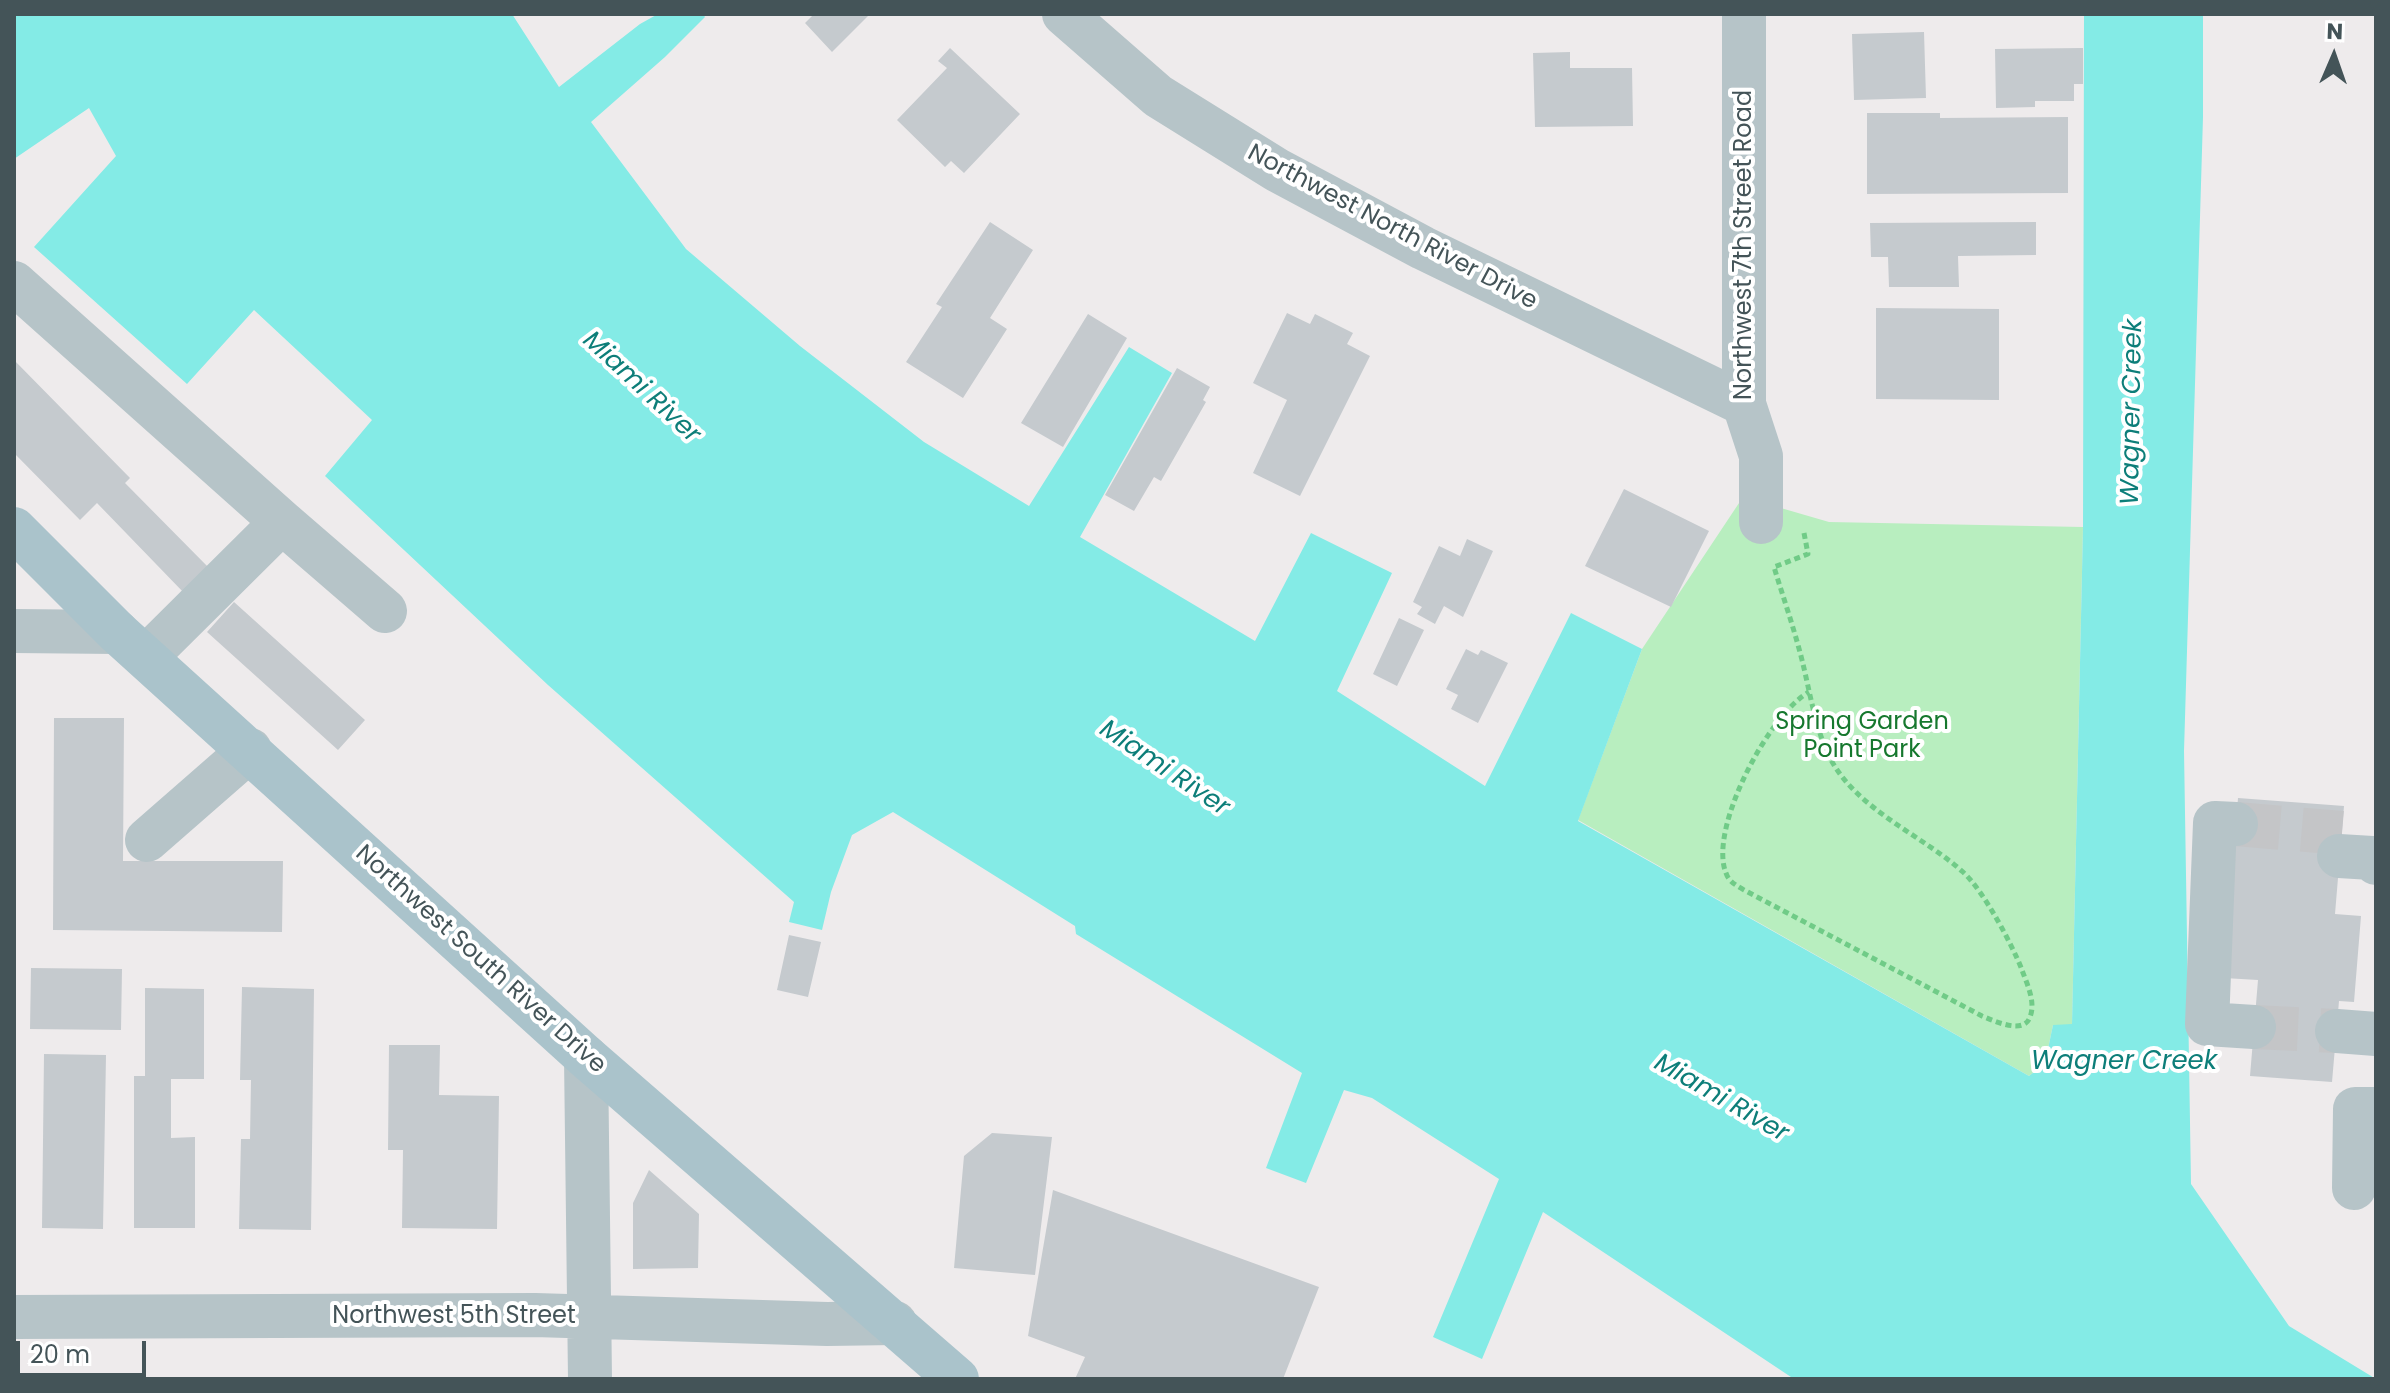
<!DOCTYPE html>
<style>
body{margin:0}
#map{position:relative;width:2390px;height:1393px;overflow:hidden;background:#eeebec;font-family:Poppins,sans-serif}
canvas{display:block}
.frame{position:absolute;inset:0;border:16px solid #445458;pointer-events:none}
.north{position:absolute;left:2294px;top:16px;width:80px;height:80px;-webkit-text-stroke:6px #fff;paint-order:stroke;rotate:2deg;font-size:22px;font-weight:700;line-height:32px;text-align:center;color:#445458}
.north::after{content:'';display:block;margin:auto;width:28px;height:36px;background:#445458;clip-path:polygon(50% 0,100% 100%,50% 72%,0 100%)}
.scale{position:absolute;left:16px;top:1341px;width:130px;height:36px;box-sizing:border-box;border:4px solid #445458;border-top:0;padding-left:10px;font-size:24px;line-height:28px;white-space:nowrap;color:#445458;-webkit-text-stroke:6px #fff;paint-order:stroke}
</style>
<div id="map">
<canvas width="2390" height="1393"></canvas>
<div class="frame"></div>
<div class="north">N</div>
<div class="scale">20 m</div>
</div>
<script>
const ctx = document.querySelector('canvas').getContext('2d');
ctx.lineJoin = 'round';
function fill(path, color) { ctx.fillStyle = color; ctx.fill(path, 'evenodd'); }
function strokePath(path, color, width, dash) { ctx.strokeStyle = color; ctx.lineWidth = width; ctx.lineCap = dash ? 'butt' : 'round'; ctx.setLineDash(dash || []); ctx.stroke(path); }
function label(font, color, halo, rows, align = 'center') {
  ctx.font = font + ' Poppins,sans-serif'; ctx.lineWidth = 8; ctx.setLineDash([]); ctx.textBaseline = 'middle'; ctx.strokeStyle = halo; ctx.fillStyle = color; for (const [text, x, y, turn = 0] of rows) {
    ctx.save(); ctx.translate(x, y); ctx.rotate((+turn || 0) * Math.PI / 180); ctx.textAlign = isNaN(turn) ? turn : align; if (halo) ctx.strokeText(text, 0, 0); ctx.fillText(text, 0, 0); ctx.restore();
  }
}
fill(new Path2D(`
 M1743,497L1829,522L2083,527L2072,1025H2053L2045,1063L2029,1076L1578,820L1642,649Z`), '#b8eebf');
fill(new Path2D(`
 M14,14H512L559,87L640,24L658,14H703L705,17L665,57L591,122L686,249L800,346L924,442L1029,506L1129,347L1172,373L1080,537L1255,641L1311,533L1392,573L1337,691L1485,786L1571,613L1642,649L1578,821L2029,1076L2045,1063L2053,1025L2072,1024L2083,527L2084,14H2203V117L2184,751L2191,1184L2289,1326L2376,1379H1794L1543,1212L1482,1359L1433,1337L1499,1179L1372,1098L1344,1090L1306,1183L1266,1168L1302,1073L1076,934L1075,926L893,812L852,835L831,892L822,930L789,922L794,902L548,685L325,476L372,420L254,310L187,384L34,247L116,156L89,108L14,159Z`), '#84ebe6');
fill(new Path2D(`
 M814,14H870L832,52L805,23Z
 M1924,32L1926,98L1854,100L1852,34Z
 M950,48L1020,114L964,173L951,161L945,167L897,120L947,68L938,61Z
 M2083,48V84H2074V101H2035V107L1996,108L1995,49Z
 M1570,52V68H1632L1633,126L1535,127L1533,53Z
 M1867,113H1940V118L2068,117V193L1867,194Z
 M990,222L1033,250L990,318L1007,329L963,398L906,362L942,307L936,304Z
 M2036,222V255L1958,256L1959,287H1889L1888,257H1871L1870,223Z
 M1876,308L1999,309V400L1876,399Z
 M1287,313L1310,324L1315,314L1353,333L1347,344L1370,356L1300,496L1253,473L1287,400L1253,383Z
 M1088,314L1127,338L1063,447L1021,423Z
 M14,360L130,478L125,483L210,569L185,594L97,503L80,520L14,453Z
 M1177,368L1210,387L1203,400L1206,402L1161,481L1154,477L1134,511L1105,495Z
 M1624,489L1709,531L1671,607L1585,566Z
 M1467,539L1493,551L1463,617L1444,606L1435,624L1417,614L1422,607L1413,602L1439,546L1460,556Z
 M234,602L365,720L338,750L207,632Z
 M1399,618L1424,630L1397,686L1373,674Z
 M1466,649L1478,655L1481,650L1508,663L1478,723L1451,709L1458,695L1446,689Z
 M54,718H124L123,861H283L282,932L53,930Z
 M2238,798L2344,806L2335,914L2361,916L2354,1002L2339,1001L2332,1082L2250,1076L2258,980L2224,978Z
 M789,935L821,942L808,997L777,990Z
 M31,968L122,969L121,1030L30,1029Z
 M242,987L314,989L311,1230L239,1229L241,1139H250L251,1080H240Z
 M145,988L204,989V1079H171V1138L195,1137V1228H134V1076H145Z
 M389,1045H440L439,1095L499,1096L497,1229L402,1228L403,1150H388Z
 M44,1054L106,1055L103,1229L42,1228Z
 M992,1133L1052,1137L1035,1275L954,1268L964,1156Z
 M649,1170L699,1214L698,1268L633,1269V1203Z
 M1053,1190L1319,1287L1283,1379H1075L1085,1357L1028,1336Z`), '#c5cace');
strokePath(new Path2D(`
 M2236,824L2342,833
 M2254,1027L2337,1031`), '#c4c5c7', 44, [44, 22]);
strokePath(new Path2D(`
 M1804,533L1808,554L1774,567C1783,597 1794,628 1802,660C1810,692 1815,728 1830,758C1857,810 1922,835 1963,872C1983,890 2012,944 2022,970C2027,984 2036,1002 2030,1017C2024,1035 1994,1021 1982,1016L1744,890C1736,885 1729,882 1726,873C1708,829 1769,714 1809,692`), '#70cb87', 5, [6, 4]);
strokePath(new Path2D(`
 M1064,14L1158,96L1277,170L1423,248L1744,404
 M1744,14V404L1761,456V522
 M14,283L282,522
 M14,631L117,632
 M146,657L282,522L385,611
 M2236,824L2215,823L2207,1024L2254,1027
 M147,840L250,750
 M2339,856L2372,858L2376,863
 M2337,1031L2376,1034
 M586,1057L590,1379
 M2354,1188L2355,1109H2376
 M14,1317L535,1315L827,1324L895,1323`), '#b6c4c8', 44);
strokePath(new Path2D(`
 M14,529L117,632L586,1057L957,1379`), '#aac3cb', 44);
label('24px', '#445458', '#fff', [
 ["Northwest North River Drive",1392,228,28],
 ["Northwest 7th Street Road",1745,245,-90],
 ["Northwest South River Drive",480,960,42],
 ["Northwest 5th Street",454,1317]
]);
label('24px', '#16782e', '#fff', [
 ["Spring Garden",1862,723],
 ["Point Park",1862,751]
]);
label('italic 26px', '#0d7e79', '#fff', [
 ["Miami River",641,388,43],
 ["Wagner Creek",2133,412,-89],
 ["Miami River",1164,769,34],
 ["Wagner Creek",2124,1062],
 ["Miami River",1721,1099,30]
]);
</script>
